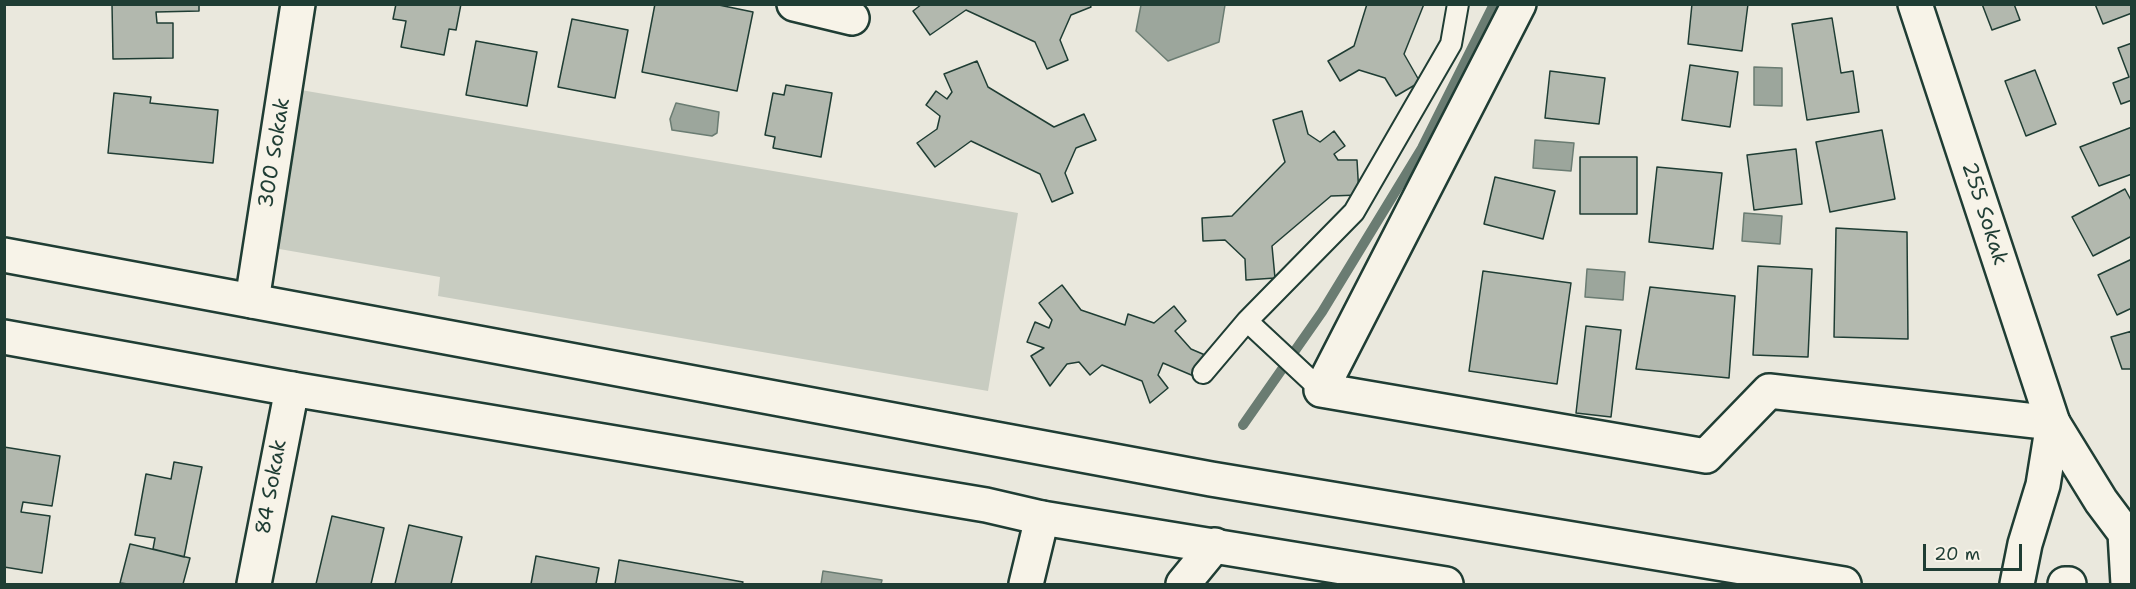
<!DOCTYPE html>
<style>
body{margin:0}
#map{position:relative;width:2136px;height:589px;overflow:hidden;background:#eae8dd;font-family:"Shantell Sans",sans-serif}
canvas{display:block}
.frame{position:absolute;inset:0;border:6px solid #1f3d34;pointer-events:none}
.scale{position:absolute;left:1923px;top:544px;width:99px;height:27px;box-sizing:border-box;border:3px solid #1f3d34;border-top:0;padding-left:8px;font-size:18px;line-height:21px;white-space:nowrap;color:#1f3d34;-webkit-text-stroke:4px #f7f3e8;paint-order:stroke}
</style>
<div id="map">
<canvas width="2136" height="589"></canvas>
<div class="frame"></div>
<div class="scale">20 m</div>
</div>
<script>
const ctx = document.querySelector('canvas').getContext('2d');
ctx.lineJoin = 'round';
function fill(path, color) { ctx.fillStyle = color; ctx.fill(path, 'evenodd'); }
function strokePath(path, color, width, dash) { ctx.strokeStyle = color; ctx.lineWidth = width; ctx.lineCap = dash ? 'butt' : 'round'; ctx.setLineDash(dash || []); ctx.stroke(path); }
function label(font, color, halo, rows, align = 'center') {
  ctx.font = font + ' "Shantell Sans",sans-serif'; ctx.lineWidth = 4.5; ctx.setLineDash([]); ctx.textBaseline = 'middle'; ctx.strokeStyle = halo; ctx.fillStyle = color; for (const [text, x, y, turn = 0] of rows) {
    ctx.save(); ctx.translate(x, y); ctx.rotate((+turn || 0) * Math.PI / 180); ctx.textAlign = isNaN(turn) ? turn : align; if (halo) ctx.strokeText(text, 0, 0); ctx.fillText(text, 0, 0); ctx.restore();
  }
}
fill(new Path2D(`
 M295,89L1018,213L988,391L438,296L440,277L268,247Z`), '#c8ccc1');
const water = new Path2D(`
 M1141,5H1225L1219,42L1168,61L1136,31Z
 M1754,67L1782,68V106L1754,105Z
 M676,103L719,112L717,133L712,136L672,130L670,119Z
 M1535,140L1574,143L1571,171L1533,168Z
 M1744,213L1782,216L1780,244L1742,241Z
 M1587,269L1625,272L1623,300L1585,297Z
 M823,571L882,580L881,584H821Z`);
fill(water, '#9ca69c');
strokePath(water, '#6a7c72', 1.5);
strokePath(new Path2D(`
 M1243,425L1322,312L1422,148L1494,4`), '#6a7c72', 10);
const building = new Path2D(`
 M112,4H199V11L156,12L157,23H173V58L113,59Z
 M396,4H461L456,30L449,29L444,55L401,47L406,21L393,19Z
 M655,4H714L753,12L737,91L642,72Z
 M922,4H1090L1091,7L1071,15L1060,40L1068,60L1047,69L1035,42L966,10L930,35L913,11Z
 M1367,4H1424L1404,54L1420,82L1396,96L1385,78L1359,70L1340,81L1328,61L1354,46Z
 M1692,4H1748L1742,51L1688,44Z
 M1982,4H2014L2020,20L1992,30Z
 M2095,4H2132V13L2103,24Z
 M1832,18L1841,73L1853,71L1859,112L1807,120L1792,24Z
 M572,19L628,30L615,98L558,87Z
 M476,41L537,52L527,106L466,95Z
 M2132,43V100L2121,104L2113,83L2129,77L2118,48Z
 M977,61L988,87L1054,127L1084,114L1096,140L1076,148L1065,173L1073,193L1052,202L1040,174L971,141L935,167L917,143L937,129L940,116L926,105L936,91L947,99L952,92L944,74Z
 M1690,65L1738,72L1730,127L1682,120Z
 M2035,70L2056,124L2026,136L2005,81Z
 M1550,71L1605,78L1599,124L1545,118Z
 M786,85L832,93L821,157L773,148L775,137L765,135L773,93L784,95Z
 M114,93L151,97L150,103L218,110L213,163L108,153Z
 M1302,111L1308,134L1320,142L1334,131L1345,146L1334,154L1338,160H1357L1359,195L1331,196L1272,246L1275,278L1246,280L1245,259L1225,240L1203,241L1202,218L1232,216L1285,162L1273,120Z
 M2132,127V174L2099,186L2080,147Z
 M1882,130L1895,199L1830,212L1816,142Z
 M1796,149L1802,204L1754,210L1747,155Z
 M1580,157H1637V214H1580Z
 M1657,167L1722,173L1713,249L1649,242Z
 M1495,177L1555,191L1543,239L1484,224Z
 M2125,189L2132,202V236L2093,256L2072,217Z
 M1836,228L1907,232L1908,339L1834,337Z
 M2132,259V308L2117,315L2098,275Z
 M1758,266L1812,269L1808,357L1753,355Z
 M1483,271L1571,283L1557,384L1469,371Z
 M1062,285L1081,310L1125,325L1128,314L1154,323L1174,306L1186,321L1175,331L1191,349L1205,355L1196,377L1163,363L1158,375L1168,388L1150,403L1142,381L1102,365L1090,375L1079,362L1067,364L1050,386L1031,356L1044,348L1027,342L1035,322L1049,328L1052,320L1039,303Z
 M1650,287L1735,296L1729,378L1636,369Z
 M1586,326L1621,330L1611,417L1576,413Z
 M2132,331V369H2122L2111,337Z
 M4,447L60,456L52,506L23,502L21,512L50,516L42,573L4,567Z
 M174,462L202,467L184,557L153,549L155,538L135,535L146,474L171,479Z
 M332,516L384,528L371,584H316Z
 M409,525L462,537L451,584H395Z
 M130,544L190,558L183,584H128L120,583Z
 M536,556L599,568L596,584H531Z
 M619,560L743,582L742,584H615Z`);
fill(building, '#b2b8ae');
strokePath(building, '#1f3d34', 1.5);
const service = new Path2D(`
 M1203,373L1247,321
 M1321,390L1247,321L1354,212L1451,44L1458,4`);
const minor = new Path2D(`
 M794,4L852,18
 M1519,4L1321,390L1706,456L1769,391L2053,423
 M252,301L298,4
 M254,584L292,389
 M1026,584L1042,518
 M1183,584L1215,545`);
const tertiary = new Path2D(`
 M1915,4L2053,423`);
const trunk = new Path2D(`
 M4,255L1211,479L1844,584
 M4,337L292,389L986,505L1042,518L1446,584
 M2053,423L2101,501L2125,533L2128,584
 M2017,584L2025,544L2043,485L2053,423
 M2065,584H2069`);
strokePath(service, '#1f3d34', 24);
strokePath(minor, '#1f3d34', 38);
strokePath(tertiary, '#1f3d34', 38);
strokePath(trunk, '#1f3d34', 38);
strokePath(service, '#f7f3e8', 20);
strokePath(minor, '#f7f3e8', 33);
strokePath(tertiary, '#f7f3e8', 33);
strokePath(trunk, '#f7f3e8', 33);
label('21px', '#1f3d34', '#f7f3e8', [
 ["300 Sokak",275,153,-81],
 ["255 Sokak",1984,214,72],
 ["84 Sokak",272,487,-80]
]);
</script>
